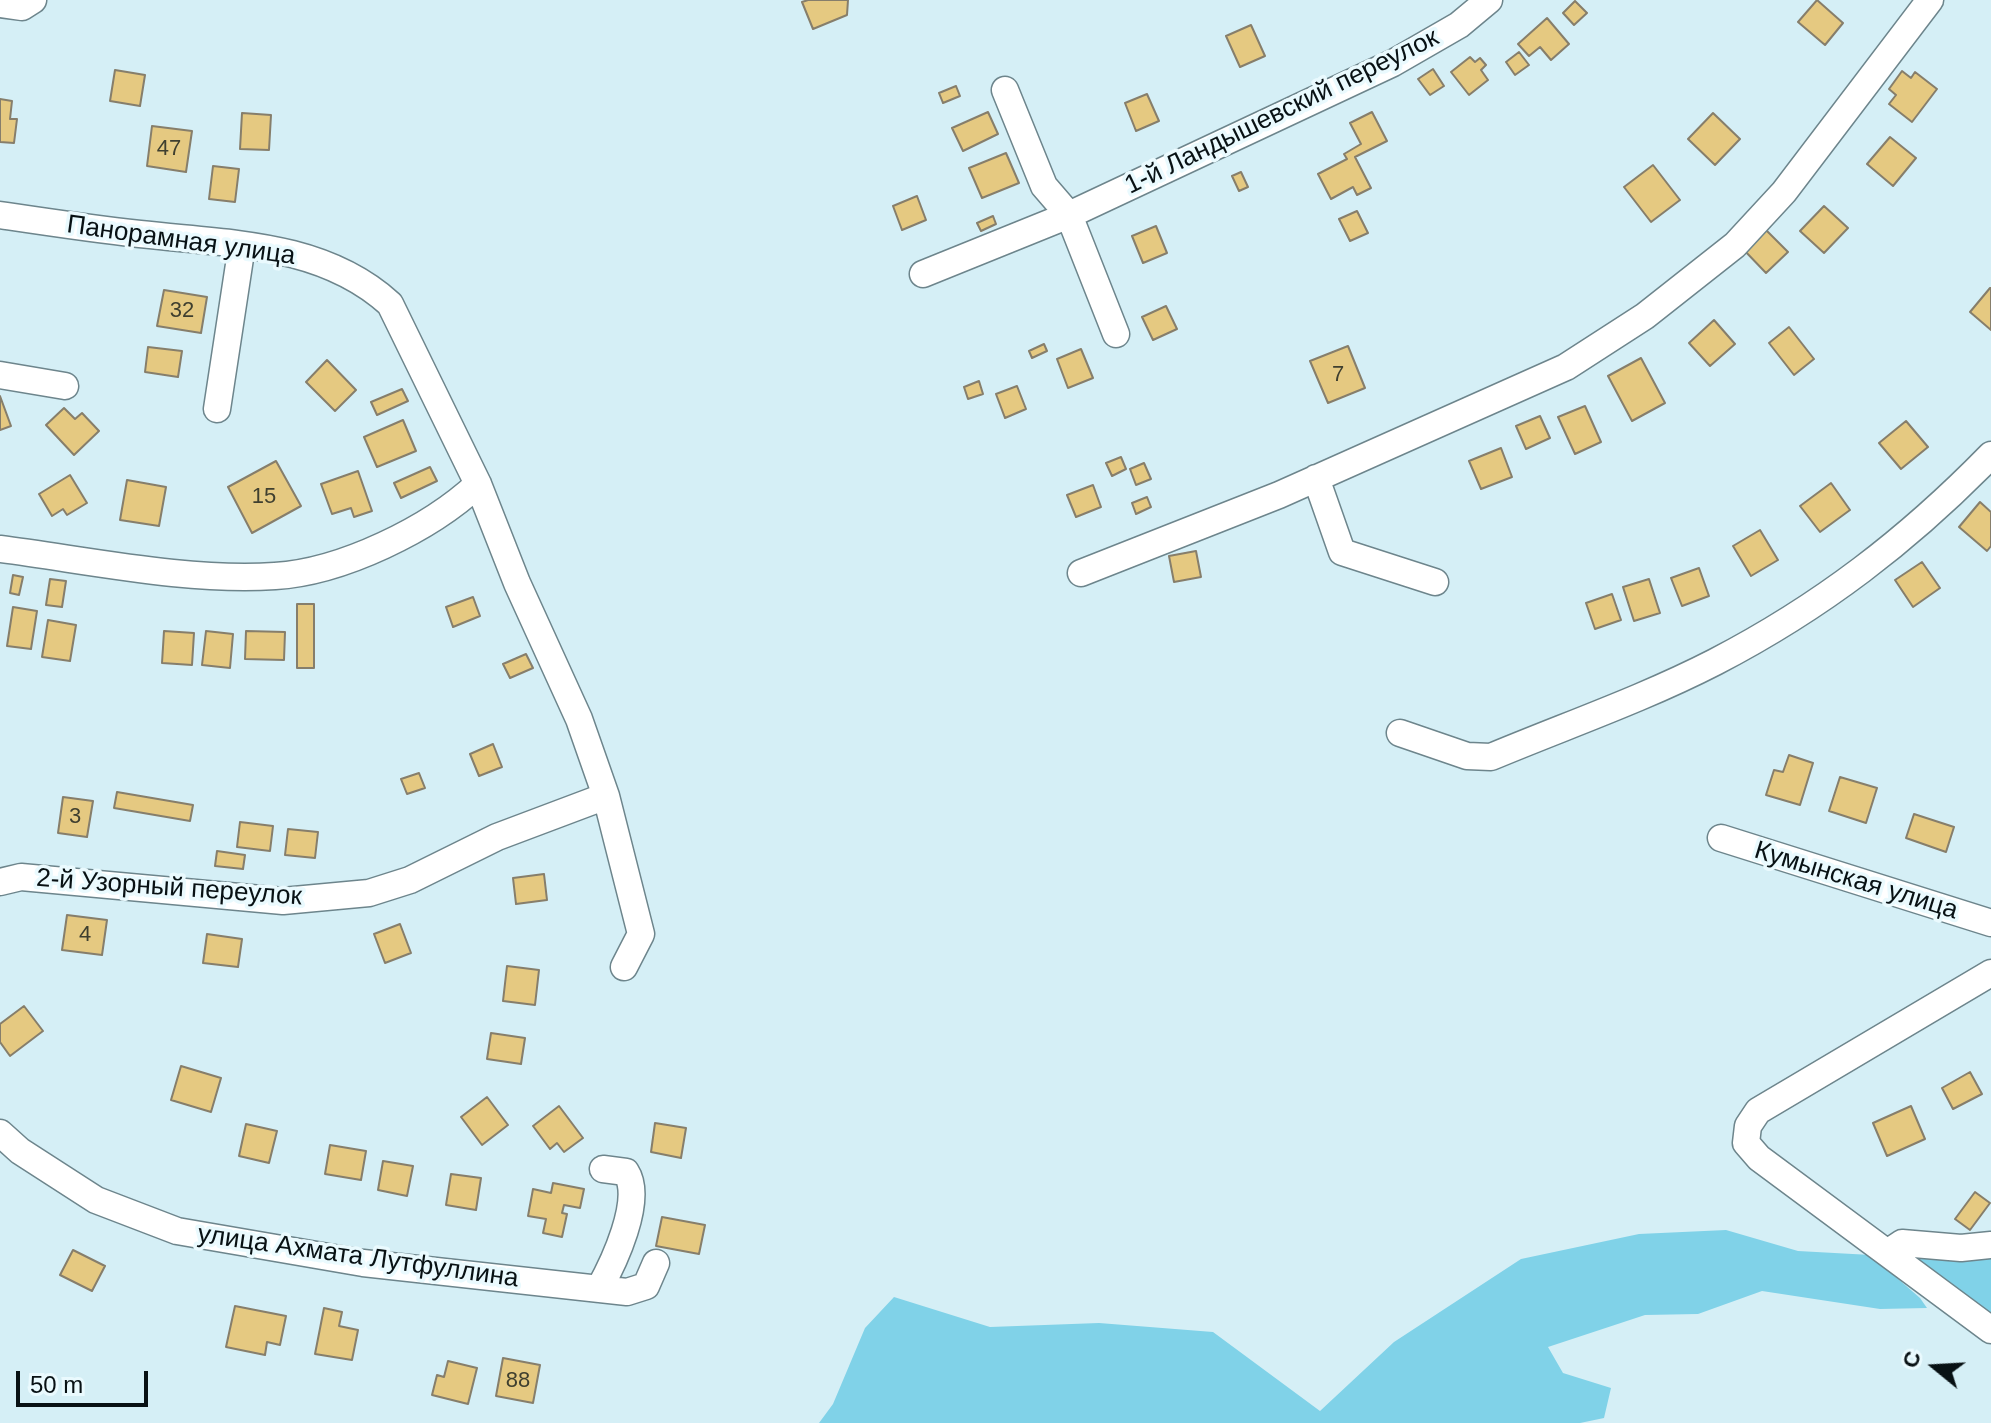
<!DOCTYPE html>
<meta charset="utf-8">
<style>
body{margin:0}
#map{position:relative;width:1991px;height:1423px;overflow:hidden;background:#d5eff6;font-family:Arial,sans-serif}
canvas{display:block}
.north{position:absolute;left:1895px;top:1327px;width:80px;height:80px;-webkit-text-stroke:6px #eafafe;paint-order:stroke;rotate:288deg;font-size:22px;font-weight:700;line-height:32px;text-align:center;color:#081114}
.north::after{content:'';display:block;margin:auto;width:28px;height:36px;background:#081114;clip-path:polygon(50% 0,100% 100%,50% 72%,0 100%)}
.scale{position:absolute;left:16px;top:1371px;width:132px;height:36px;box-sizing:border-box;border:4px solid #081114;border-top:0;padding-left:10px;font-size:24px;line-height:28px;white-space:nowrap;color:#081114;-webkit-text-stroke:6px #eafafe;paint-order:stroke}
</style>
<div id="map">
<canvas width="1991" height="1423"></canvas>
<div class="north">С</div>
<div class="scale">50 m</div>
</div>
<script>
const ctx = document.querySelector('canvas').getContext('2d');
ctx.lineJoin = 'round';
function fill(path, color) { ctx.fillStyle = color; ctx.fill(path, 'evenodd'); }
function strokePath(path, color, width, dash) { ctx.strokeStyle = color; ctx.lineWidth = width; ctx.lineCap = dash ? 'butt' : 'round'; ctx.setLineDash(dash || []); ctx.stroke(path); }
function label(font, color, halo, rows, align = 'center') {
  ctx.font = font + ' Arial,sans-serif'; ctx.lineWidth = 7; ctx.setLineDash([]); ctx.textBaseline = 'middle'; ctx.strokeStyle = halo; ctx.fillStyle = color; for (const [text, x, y, turn = 0] of rows) {
    ctx.save(); ctx.translate(x, y); ctx.rotate((+turn || 0) * Math.PI / 180); ctx.textAlign = isNaN(turn) ? turn : align; if (halo) ctx.strokeText(text, 0, 0); ctx.fillText(text, 0, 0); ctx.restore();
  }
}
fill(new Path2D(`
 M1726,1230L1798,1251L1962,1260L1991,1257V1316L1873,1257L1920,1298L1927,1308L1880,1309L1762,1291L1698,1314L1645,1315L1548,1347L1563,1373L1611,1388L1604,1418L1580,1423H819L833,1404L865,1328L894,1297L990,1327L1099,1323L1213,1332L1320,1411L1394,1342L1521,1259L1639,1234Z`), '#80d2e8');
const building = new Path2D(`
 M808,0H848L847,15L813,29L802,2Z
 M1817,0L1843,23L1825,45L1798,22Z
 M1575,1L1587,13L1574,25L1563,13Z
 M1547,18L1569,44L1551,60L1540,47L1529,56L1518,44Z
 M1251,25L1265,56L1240,67L1226,36Z
 M1519,52L1529,65L1515,75L1506,62Z
 M1470,57L1475,62L1480,58L1486,65L1481,70L1488,80L1469,95L1451,72Z
 M1433,69L1444,86L1430,95L1418,79Z
 M115,70L145,75L140,106L110,101Z
 M1902,71L1911,78L1915,72L1937,89L1912,122L1889,104L1896,95L1889,89Z
 M956,86L960,96L943,103L939,93Z
 M1147,94L1159,121L1136,131L1125,103Z
 M0,99L12,101L10,119H17L14,143L0,142Z
 M988,112L998,134L963,151L952,128Z
 M1372,112L1387,141L1355,157L1371,188L1357,195L1353,187L1331,199L1318,174L1347,159L1344,154L1361,144L1350,123Z
 M242,113L271,115L269,150L240,149Z
 M1713,113L1740,139L1715,165L1688,139Z
 M152,126L192,131L186,172L147,166Z
 M1890,137L1916,158L1893,186L1867,164Z
 M1006,153L1019,183L982,198L969,168Z
 M1653,165L1680,200L1651,222L1624,187Z
 M213,166L239,169L235,202L209,199Z
 M1241,172L1248,187L1239,191L1232,176Z
 M917,196L926,220L902,230L893,206Z
 M1824,206L1848,228L1824,253L1800,231Z
 M1357,211L1368,233L1350,241L1339,219Z
 M993,216L996,224L981,231L977,223Z
 M1156,226L1167,253L1143,263L1132,236Z
 M1764,228L1788,252L1766,273L1743,249Z
 M1990,288H1991V330L1970,312Z
 M164,290L207,297L201,333L157,326Z
 M1166,306L1177,329L1153,340L1142,317Z
 M1714,320L1735,344L1710,366L1689,343Z
 M1789,327L1814,359L1794,375L1769,343Z
 M1044,344L1047,351L1032,358L1029,351Z
 M1348,346L1365,388L1328,403L1310,361Z
 M148,347L182,351L178,377L145,372Z
 M1081,349L1093,378L1068,388L1057,359Z
 M1641,358L1665,403L1632,421L1608,376Z
 M327,360L356,390L335,411L306,382Z
 M979,381L983,394L968,399L964,387Z
 M1017,386L1026,409L1005,418L996,394Z
 M402,389L408,401L377,415L371,402Z
 M0,396L11,426L0,430Z
 M1585,406L1601,442L1575,454L1558,417Z
 M64,408L75,419L82,413L99,431L74,455L46,425Z
 M1540,416L1550,438L1526,449L1516,426Z
 M403,420L416,451L377,467L364,437Z
 M1906,421L1928,447L1901,469L1879,443Z
 M1501,448L1512,477L1481,489L1469,461Z
 M1121,457L1126,469L1112,476L1106,463Z
 M276,461L301,506L252,533L228,487Z
 M1144,463L1151,479L1136,485L1130,469Z
 M430,467L437,481L401,498L394,483Z
 M358,471L372,511L354,517L351,508L332,514L321,484Z
 M70,475L87,503L67,515L63,509L52,516L39,494Z
 M127,480L166,487L159,526L120,520Z
 M1831,483L1850,510L1820,532L1800,506Z
 M1093,485L1101,507L1076,517L1067,495Z
 M1147,497L1151,507L1136,514L1132,503Z
 M1980,502L1991,512V546L1987,551L1959,527Z
 M1760,530L1778,560L1751,576L1733,546Z
 M1196,551L1201,577L1174,582L1169,556Z
 M1922,562L1940,588L1913,607L1895,580Z
 M1699,568L1709,596L1682,606L1671,578Z
 M13,575L23,577L19,595L10,593Z
 M50,579L66,581L62,607L46,605Z
 M1649,579L1660,613L1634,621L1623,587Z
 M1612,594L1621,620L1595,629L1586,603Z
 M473,597L480,616L453,627L446,607Z
 M297,604H314V668H297Z
 M13,607L37,611L31,649L7,646Z
 M48,620L76,625L70,661L42,657Z
 M164,631L194,633L192,665L162,663Z
 M206,631L233,634L230,668L202,665Z
 M246,631L285,632L284,660L245,659Z
 M526,654L533,668L510,678L503,664Z
 M493,744L502,767L479,776L470,754Z
 M1789,755L1813,763L1800,805L1766,795L1774,770L1783,772Z
 M419,773L425,788L407,794L401,779Z
 M1840,777L1877,788L1866,823L1829,811Z
 M117,792L193,805L190,821L114,808Z
 M63,797L93,801L87,837L58,833Z
 M1914,814L1954,827L1946,852L1906,838Z
 M240,822L273,826L270,851L237,847Z
 M288,829L318,832L315,858L285,855Z
 M217,851L245,855L243,869L215,866Z
 M544,874L547,900L516,904L513,878Z
 M67,915L107,920L102,955L62,950Z
 M400,924L411,953L385,963L374,934Z
 M207,934L242,939L238,967L203,963Z
 M507,966L539,970L535,1005L503,1001Z
 M24,1006L43,1031L10,1056L0,1042V1024Z
 M491,1033L525,1038L521,1064L487,1059Z
 M181,1066L221,1078L211,1112L171,1100Z
 M1970,1072L1982,1094L1953,1109L1942,1088Z
 M487,1097L508,1125L482,1145L461,1117Z
 M559,1106L583,1138L564,1152L557,1143L550,1149L533,1126Z
 M1911,1106L1925,1139L1887,1156L1873,1123Z
 M655,1123L686,1128L681,1158L651,1152Z
 M246,1124L277,1131L269,1163L239,1156Z
 M330,1145L366,1151L361,1180L325,1174Z
 M383,1161L413,1166L407,1196L378,1190Z
 M451,1174L481,1178L476,1210L446,1205Z
 M553,1183L584,1189L580,1208L564,1205L562,1213L567,1214L562,1237L543,1233L546,1219L528,1216L533,1189L551,1193Z
 M1975,1192L1990,1203L1970,1230L1955,1219Z
 M662,1217L705,1225L699,1254L656,1246Z
 M73,1250L105,1266L92,1291L60,1275Z
 M235,1306L286,1316L280,1345L267,1342L265,1355L226,1347Z
 M324,1308L342,1312L339,1326L358,1330L352,1360L315,1354Z
 M503,1358L540,1365L533,1403L496,1396Z
 M448,1361L477,1368L468,1404L432,1395L437,1375L444,1377Z`);
fill(building, '#e5c981');
strokePath(building, '#867e6b', 2);
const minor = new Path2D(`
 M0,4L22,7L33,0
 M1005,90L1044,186L1069,215L1116,334
 M0,215C47,222 93,229 140,234C227,244 322,242 390,304L478,484L517,583L579,719L606,796L641,934L624,967
 M923,274L1069,215L1393,63L1459,25L1489,0
 M0,375L65,386
 M217,409L242,245
 M1316,478L1342,552L1435,582
 M0,549C86,560 189,582 275,576C342,572 430,529 478,484
 M1081,573L1279,495L1566,367L1645,316L1735,245L1784,192L1930,0
 M1400,733L1467,756L1491,757C1565,726 1643,699 1715,662C1821,607 1908,540 1991,455
 M1721,838L1991,923
 M0,882L21,877L283,901L369,893L410,880L497,837L606,796
 M1991,973L1758,1111L1748,1126L1746,1143L1759,1158L1991,1330
 M0,1133L20,1151L96,1200L177,1231L363,1263L627,1292L646,1286L656,1263
 M1887,1253L1902,1243L1961,1248L1991,1245
 M599,1289C613,1264 644,1200 626,1172L603,1169`);
strokePath(minor, '#6d858c', 29);
strokePath(minor, '#fff', 26);
label('22px', '#3f3f2f', null, [
 ["47",169,149],
 ["32",182,311],
 ["7",1338,375],
 ["15",264,497],
 ["3",75,817],
 ["4",85,935],
 ["88",518,1381]
]);
label('26px', '#081114', '#eafafe', [
 ["1-й Ландышевский переулок",1282,112,-26],
 ["Панорамная улица",181,241,8],
 ["Кумынская улица",1856,881,17],
 ["2-й Узорный переулок",169,888,4],
 ["улица Ахмата Лутфуллина",358,1257,8]
]);
</script>
